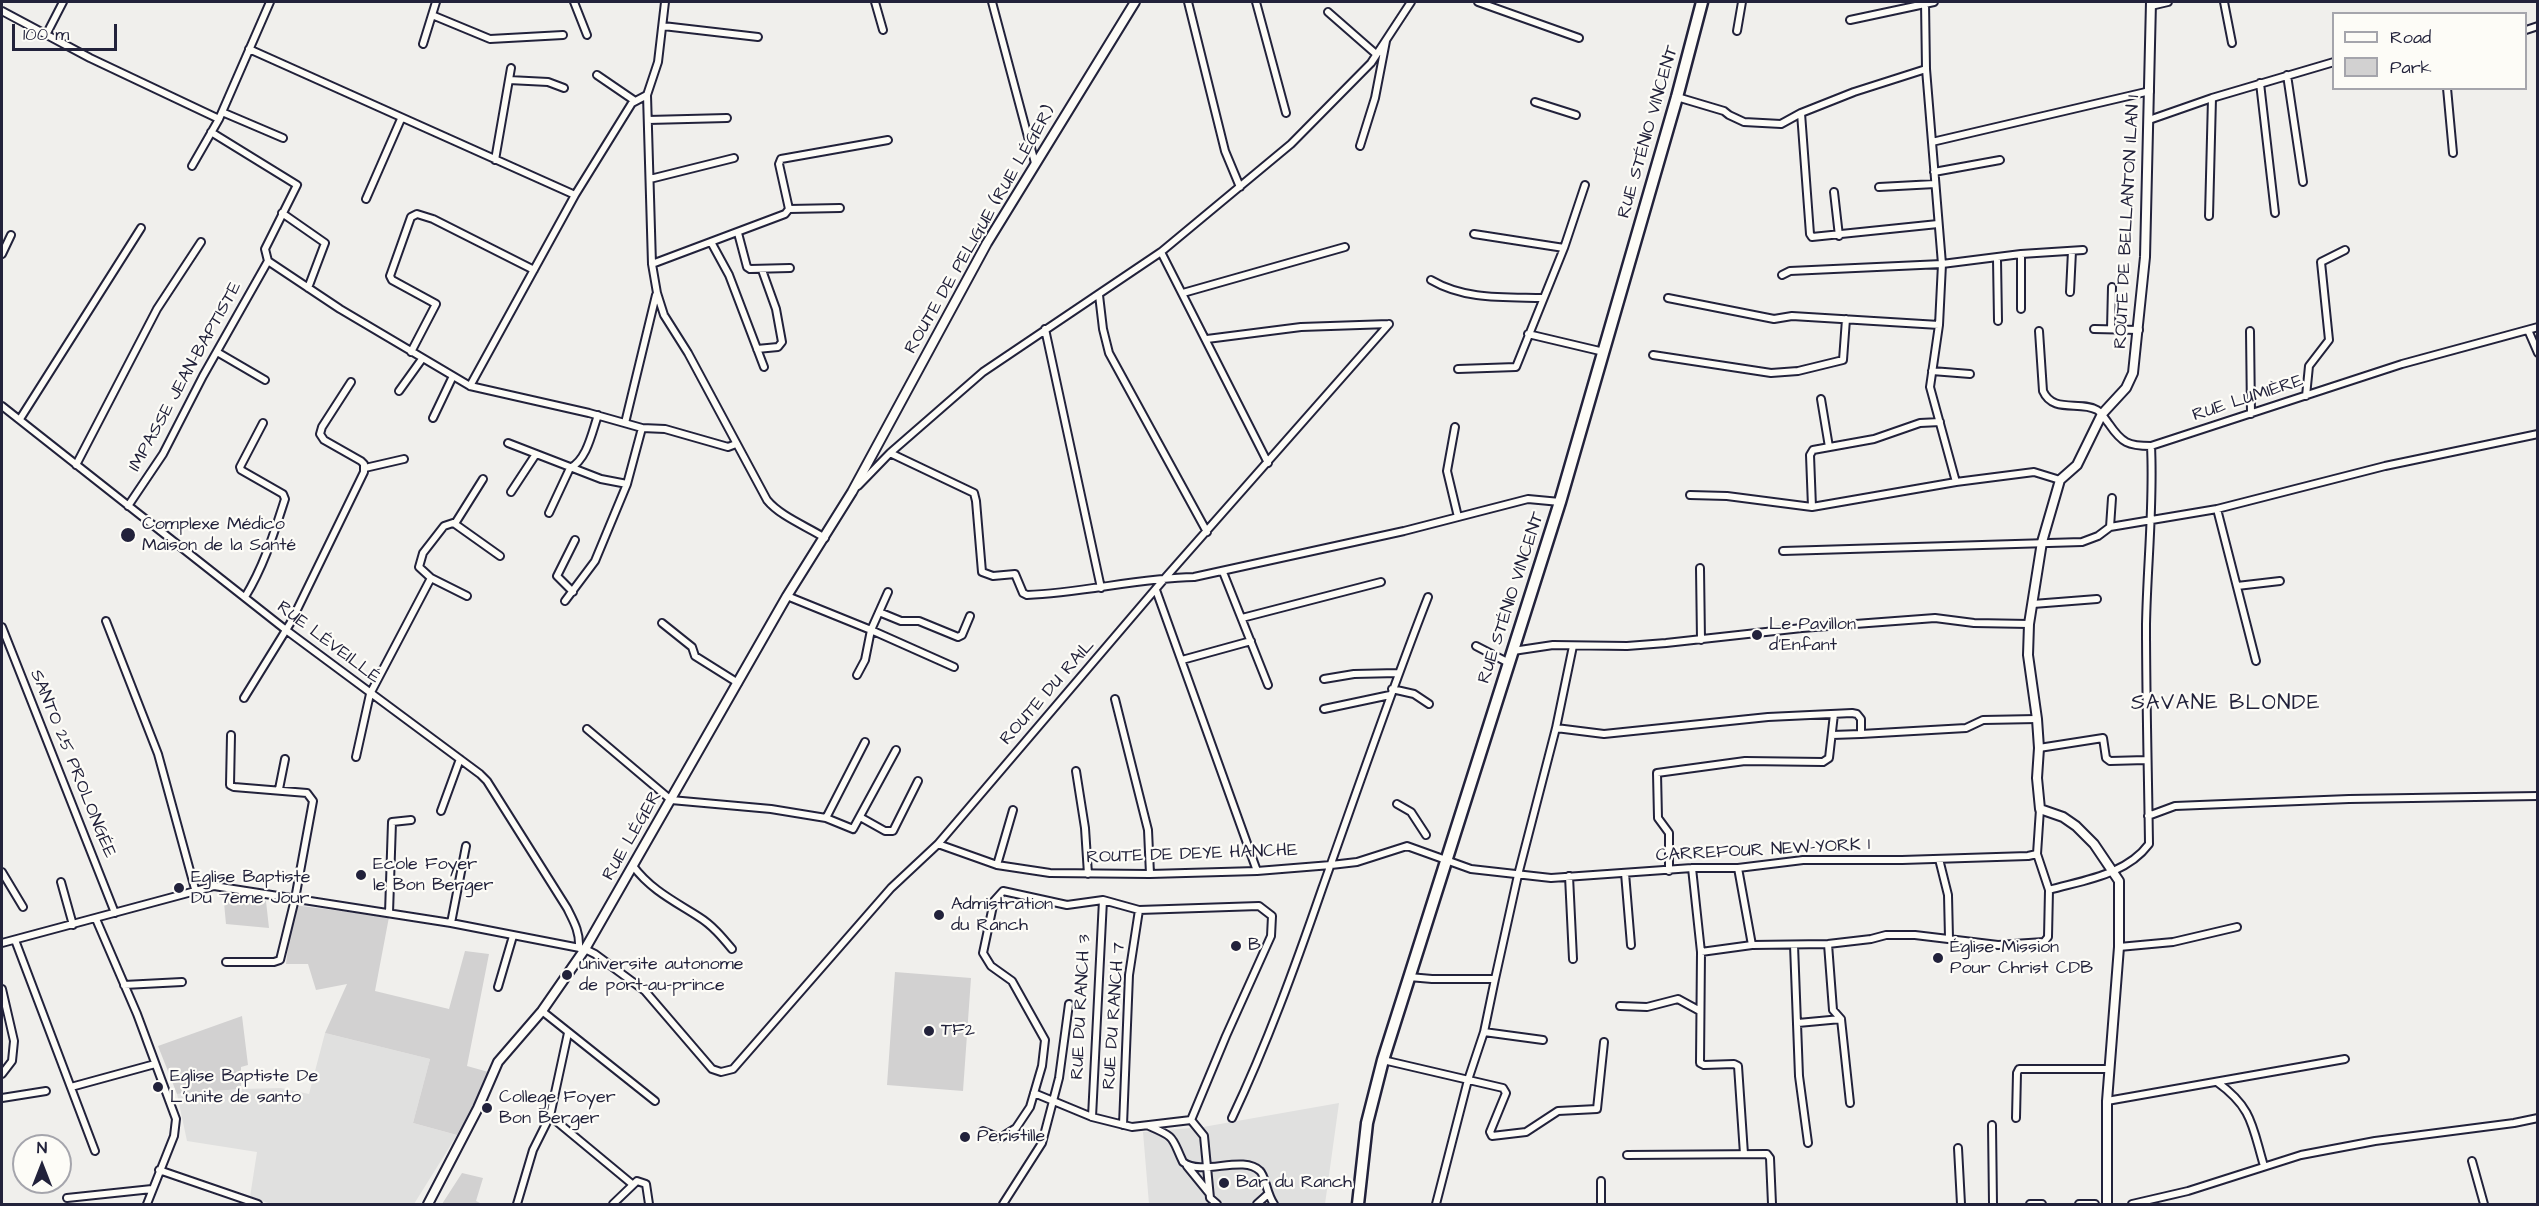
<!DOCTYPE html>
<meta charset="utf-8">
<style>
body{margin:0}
#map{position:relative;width:2539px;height:1206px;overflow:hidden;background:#f0efec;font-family:"Architects Daughter",sans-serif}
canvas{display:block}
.frame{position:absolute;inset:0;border:3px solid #22223b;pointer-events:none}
.legend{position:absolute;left:2332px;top:12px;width:195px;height:78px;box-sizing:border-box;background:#fdfcf7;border:2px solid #a5a5ac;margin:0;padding:8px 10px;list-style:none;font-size:18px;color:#22223b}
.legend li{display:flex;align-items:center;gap:12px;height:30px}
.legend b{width:30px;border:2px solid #a5a5ac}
.north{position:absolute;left:12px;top:1134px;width:60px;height:60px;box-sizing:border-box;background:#fdfcf7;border:2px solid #a5a5ac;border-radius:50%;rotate:0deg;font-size:16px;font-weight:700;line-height:24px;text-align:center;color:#22223b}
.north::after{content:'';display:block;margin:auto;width:21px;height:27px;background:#22223b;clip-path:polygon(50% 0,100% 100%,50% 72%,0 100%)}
.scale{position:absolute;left:12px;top:24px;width:105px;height:27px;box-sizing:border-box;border:3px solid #22223b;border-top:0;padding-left:8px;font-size:18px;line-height:21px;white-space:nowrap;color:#22223b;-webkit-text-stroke:4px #fdfcf7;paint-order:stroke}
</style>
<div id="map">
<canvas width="2539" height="1206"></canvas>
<div class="frame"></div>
<ul class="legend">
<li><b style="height:8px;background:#fdfcf7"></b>Road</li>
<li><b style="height:16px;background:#d2d1d1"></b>Park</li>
</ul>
<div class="north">N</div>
<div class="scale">100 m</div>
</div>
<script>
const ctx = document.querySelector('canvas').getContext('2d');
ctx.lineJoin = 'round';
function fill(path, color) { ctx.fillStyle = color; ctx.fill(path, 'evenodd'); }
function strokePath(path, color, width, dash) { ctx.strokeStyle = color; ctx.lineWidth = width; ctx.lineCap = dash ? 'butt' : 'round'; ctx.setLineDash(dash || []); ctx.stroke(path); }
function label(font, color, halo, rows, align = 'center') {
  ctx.font = font + ' "Architects Daughter",sans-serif'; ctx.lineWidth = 4.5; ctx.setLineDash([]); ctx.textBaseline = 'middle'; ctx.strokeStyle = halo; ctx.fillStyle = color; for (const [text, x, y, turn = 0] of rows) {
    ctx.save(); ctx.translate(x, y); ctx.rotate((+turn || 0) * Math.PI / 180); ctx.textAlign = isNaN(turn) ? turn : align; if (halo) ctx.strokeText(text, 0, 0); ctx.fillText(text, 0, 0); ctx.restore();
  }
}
fill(new Path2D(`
 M325,1033L430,1059L413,1123L457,1135L414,1204H271L250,1197L257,1152L187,1141L177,1094L241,1089L281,1088L309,1094Z
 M1339,1103L1325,1204H1149L1143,1132L1203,1127Z`), '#e0e0df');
fill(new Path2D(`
 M223,892L266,901L269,928L226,924Z
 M293,905L389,917L375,991L449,1009L465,951L489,954L467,1066L492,1073L457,1135L413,1123L430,1059L325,1033L347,984L316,990L308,964H286Z
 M895,972L971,978L963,1091L887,1085Z
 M242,1016L248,1065L241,1067V1089L177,1094L158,1046Z
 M462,1173L483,1178L476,1201L482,1204H442Z`), '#d2d1d1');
const minor = new Path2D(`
 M574,2L587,35
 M665,2L658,62L647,95L652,264L657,293L664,315L688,353L767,500C780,516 806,526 825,538
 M875,2L883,30
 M992,2L1035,163
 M1188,2L1225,151L1240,187
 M1256,2L1286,113
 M1478,2L1579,38
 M1925,2L1926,69L1942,264L2021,254L2083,250
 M2224,2L2232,43
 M2151,6L2168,2
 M2,11L90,58L219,119
 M1328,12L1376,54
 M432,15L490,39L563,35
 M1850,20L1934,2
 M663,26L758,37
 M2526,30L2538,26
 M1737,31L1742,2
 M46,35L63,2
 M423,44L436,2
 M249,49L575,195
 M597,75L635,101
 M2287,75L2303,182
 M509,80L548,82L564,88
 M2260,83L2275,213
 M2447,88L2453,153
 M1677,97L1724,111L1729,115L1744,122L1781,124L1801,113L1854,92L1926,69
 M1535,102L1576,115
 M222,112L283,138
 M1801,113L1810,234L1812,237L1938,224
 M648,120L727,118
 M2149,120L2212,98L2334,62
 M211,132L297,185L265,249L268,261L340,309L470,386L589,413L642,428
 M1932,142L2150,91
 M1360,146L1375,98L1386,41
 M495,160L511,68
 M192,166L219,119L270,2
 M1934,172L2000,160
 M650,179L734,158
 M1879,187L1935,184
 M1834,192L1839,236
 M366,199L401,119
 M789,209L840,208
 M282,213L325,243L308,288
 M2209,216L2212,98
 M738,233L747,267L750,269L790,268
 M711,242L729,275L764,367
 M1564,248L1585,185
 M1161,252L1268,463
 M2,254L11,235
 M2021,254V309
 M1997,259L1998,321
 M652,264L785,214L789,209L779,164L781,159L888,140
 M1782,275L1790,271L1942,264L1939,325L1930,387L1956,482L2034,472L2060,480
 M1431,280C1465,300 1504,297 1543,298
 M2070,292L2072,251
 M1183,293L1345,247
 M1099,295L1103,329L1109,353L1207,532
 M1668,298L1774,319L1792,316L1939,325
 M1045,329L1101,588
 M2094,329L2139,330
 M2111,329L2112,287
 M2528,330L2538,353
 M2039,331L2043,391C2053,414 2080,400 2097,410C2102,413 2105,419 2109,424C2122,443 2128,446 2151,446L2402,364L2538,327
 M2250,331L2251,414
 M1528,334L1604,352
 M1207,339L1301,327L1389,324
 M757,349L778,347L782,342L776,309L762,270
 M217,352L265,380
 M411,352L436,304L392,280L390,276L411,217L417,214L433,219L534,270
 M1653,355L1771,373L1798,371L1843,360L1846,319
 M1458,369L1516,367L1564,248L1474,234
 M1932,371L1970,374
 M470,386L575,195L632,103L647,95
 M399,391L422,359
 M2306,396L2309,366L2329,340L2321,262L2345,250
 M1821,399L1829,447
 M2,406L286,630L480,774L487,781L567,908C574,922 580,932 579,948
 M433,418L453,376
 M20,419L141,228
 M625,423L656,295
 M1455,427L1447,471L1458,517
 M508,443L601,479L627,484L642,428L665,429L728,447L736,444
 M890,453L974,493L976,501L982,572L993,576L1015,574L1023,593L1027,595C1083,593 1138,578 1194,577L1404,531L1528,499L1560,502
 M76,465L157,309L201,242
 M365,468L404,459
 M858,486L890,453L983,372L1161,252L1291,144L1371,63L1411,2
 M511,492L536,454
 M1690,495L1727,496L1812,507L1956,482
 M128,506L163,454L203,376L268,261
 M1812,507L1810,455L1813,450L1874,439L1920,423L1940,422
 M2217,509L2256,661
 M549,513L570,468C587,460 592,432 598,415
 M455,524L500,556
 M2110,527L2112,498
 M1783,551L2082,542L2098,536L2110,527L2217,509L2385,466L2538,434
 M1700,568L1701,640
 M1223,572L1268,685
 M2237,586L2280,581
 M1156,590L1257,871
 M573,592L557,576L575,540
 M467,596L431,578L419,567L423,553L444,526L456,522L483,479
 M787,596L871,630L954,667
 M245,597C264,566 274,533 285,499L283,494L241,470L240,467L263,423
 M565,601L595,561L627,484
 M2033,604L2097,599
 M879,612L901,621H919L958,637L962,635L970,616
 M1242,618L1381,582
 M106,621L158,754L195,889
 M662,623L692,647L695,656L738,683
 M2,627L115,913
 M1476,646L1509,663
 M1513,651L1553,645L1627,646L1666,643L1802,628L1935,618L1974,623L2029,624
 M1182,660L1251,641
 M857,675L865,660L871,630L888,592
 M1324,679L1354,674L1398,673
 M1392,689L1414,694L1429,704
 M244,698L291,622L364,472V464L361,461L324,440L320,434L322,427L351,382
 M1115,699L1148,830L1150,874
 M1324,709L1390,695
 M1556,728L1604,734L1768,717L1852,713L1857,714L1861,719V734L1966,728L1983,720L2037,719
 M587,729L671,800L771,809L826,818L865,742
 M1832,735L1861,734
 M2039,748L2103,738L2106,758L2110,761L2146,760
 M356,757L370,694L431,578
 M1076,771L1085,828L1088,874
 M279,789L285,759
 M1397,804L1411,812L1426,835
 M441,811L460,759
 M2148,816L2175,806L2349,799L2538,796
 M860,817L885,831H893L918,781
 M826,818L853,829L896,750
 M938,844L997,865L1050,873L1150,874L1257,871L1331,865L1357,862L1407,846L1471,869L1551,878L1692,868H1738L1803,860H1902L2028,856L2037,854L2040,809
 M1939,859L1948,895L1949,938
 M997,865L1013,810
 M633,866C651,890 674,901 699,917C712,925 722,937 732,949
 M1692,868L1701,952L1700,1063L1704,1065L1734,1064L1738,1066L1744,1154
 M1738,868L1752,945L1828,944L1871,939L1886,935H1915L1998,945L2044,942L2048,937L2049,890L2037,854
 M1669,871V833L1658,818L1657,773L1745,761L1823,762L1829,758L1834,714
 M2,872L23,907
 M1625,873L1631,945
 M1569,876L1573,959
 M61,882L73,925
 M2049,890C2084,880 2126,875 2149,844C2148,771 2146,698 2146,625C2147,565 2154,506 2151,446
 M389,913L392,822L411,820
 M96,919L137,1014L176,1119L174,1136L147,1204
 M451,923L466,846
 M15,940L95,1151
 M2,943L214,886L451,923L585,949L595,954L645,991L712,1069L721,1072L733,1069L891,888L938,844L1165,578L1389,324
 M1828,944L1833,1010L1841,1019
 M1794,945L1799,1076L1808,1143
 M2119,947L2173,942L2237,927
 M1701,952L1752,945
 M226,962H274L280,960L295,899L313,801L307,793L234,787L230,785L231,735
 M1409,977L1432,979H1495L1518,875L1556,728L1573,646
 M1495,979L1484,1032L1543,1040
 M124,985L182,982
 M498,987L513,936
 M2,989L14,1041L12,1061L2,1074
 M1620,1006L1647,1007L1678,999L1700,1011
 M542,1011L655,1101
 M1798,1023L1841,1019L1850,1103
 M1383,1060L1503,1088L1506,1093L1490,1132L1492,1136L1526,1132L1558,1111L1597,1109L1604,1042
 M2217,1082C2253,1108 2252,1126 2264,1166
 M71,1087L155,1064
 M1034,1093L1092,1117L1132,1127L1191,1120L1204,1136L1210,1198L1217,1204
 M2,1098L46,1091
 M2107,1101L2345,1059
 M550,1116L632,1184
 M1092,1117L1103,900
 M1232,1118C1267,1044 1295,967 1322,889C1357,791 1390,694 1428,597
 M2016,1118L2017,1073L2019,1069H2110
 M1123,1125L1129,975L1139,910
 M1992,1125L1993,1204
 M1149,1126C1177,1138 1171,1137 1183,1162C1202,1177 1243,1154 1260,1171C1265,1175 1267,1195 1274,1204
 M983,1131L1000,1138L1016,1128L1030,1107L1042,1066L1045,1040L1012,981L991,966L983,953L994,901L1003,891L1067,905L1103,900L1139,910L1259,906L1272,916L1271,936L1226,1036L1191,1120
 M1958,1148L1961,1204
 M1627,1155L1767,1154L1770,1158L1772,1204
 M2472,1161L2484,1204
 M1187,1166L1209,1193
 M159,1170L258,1204
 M67,1198L152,1189
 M517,1204L533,1150L550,1116L568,1033
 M613,1204L637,1181L646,1184L649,1204
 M1003,1204L1042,1143L1059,1078L1069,1004
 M1257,1204L1267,1195
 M1436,1204L1468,1080L1484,1032
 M1601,1204V1181
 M2030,1204H2042
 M2079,1204H2095
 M2132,1204L2188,1191L2301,1155L2375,1141L2514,1123L2538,1118`);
const tertiary = new Path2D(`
 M428,1204L478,1108L498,1062L542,1011L585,949L787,596L852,492L987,243L1135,2
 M2107,1204V1101L2119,947V881L2094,844L2076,826L2063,817L2040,809L2037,778L2039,748L2037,719L2028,655L2029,624L2042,542L2060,480L2077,465L2102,414L2126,388L2133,373L2145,257L2151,2`);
const primary = new Path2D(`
 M1358,1204L1367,1123L1383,1060L1560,502L1677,97L1702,2`);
strokePath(minor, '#22223b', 10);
strokePath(tertiary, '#22223b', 12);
strokePath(primary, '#22223b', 15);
strokePath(minor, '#fdfcf7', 6);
strokePath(tertiary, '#fdfcf7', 8);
strokePath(primary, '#fdfcf7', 10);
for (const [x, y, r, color] of [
 [128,535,8,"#22223b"],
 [1757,635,6,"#22223b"],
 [361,875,6,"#22223b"],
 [179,888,6,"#22223b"],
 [939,915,6,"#22223b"],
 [1236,946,6,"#22223b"],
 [1938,958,6,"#22223b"],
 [567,975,6,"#22223b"],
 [929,1031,6,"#22223b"],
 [158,1087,6,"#22223b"],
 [487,1108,6,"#22223b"],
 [965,1137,6,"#22223b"],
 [1224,1183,6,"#22223b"]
]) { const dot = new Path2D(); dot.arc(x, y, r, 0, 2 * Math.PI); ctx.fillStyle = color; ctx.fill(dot); strokePath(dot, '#fdfcf7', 2); }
label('18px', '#22223b', '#fdfcf7', [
 ["RUE STÉNIO VINCENT",1649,132,-74],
 ["ROUTE DE BELLANTON ILAN 1",2128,222,-87],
 ["ROUTE DE PELIGUE (RUE LÉGER)",981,230,-60],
 ["IMPASSE JEAN-BAPTISTE",186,377,-61],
 ["RUE LUMIÈRE",2248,399,-18],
 ["RUE STÉNIO VINCENT",1512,598,-72],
 ["RUE LÉVEILLÉ",328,643,37],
 ["ROUTE DU RAIL",1048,693,-49],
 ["SANTO 25 PROLONGÉE",72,764,68],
 ["RUE LÉGER",633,836,-60],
 ["CARREFOUR NEW-YORK 1",1763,851,-3],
 ["ROUTE DE DEYE HANCHE",1192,855,-2],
 ["RUE DU RANCH 3",1082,1007,-87],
 ["RUE DU RANCH 7",1115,1016,-86]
]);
label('18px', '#22223b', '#fdfcf7', [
 ["Complexe Médico",142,525],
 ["Maison de la Santé",142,546],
 ["Le Pavillon",1769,625],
 ["d'Enfant",1769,646],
 ["Ecole Foyer",373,865],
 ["le Bon Berger",373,886],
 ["Eglise Baptiste",191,878],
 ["Du 7eme Jour",191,899],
 ["Admistration",951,905],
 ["du Ranch",951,926],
 ["B",1248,946],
 ["Église Mission",1950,948],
 ["Pour Christ CDB",1950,969],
 ["universite autonome",579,965],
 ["de port-au-prince",579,986],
 ["TF2",941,1031],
 ["Eglise Baptiste De",170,1077],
 ["L'unite de santo",170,1098],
 ["College Foyer",499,1098],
 ["Bon Berger",499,1119],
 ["Peristille",977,1137],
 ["Bar du Ranch",1236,1183]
], 'left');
ctx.letterSpacing = '1.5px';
label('21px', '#22223b', '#fdfcf7', [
 ["SAVANE BLONDE",2226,705]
]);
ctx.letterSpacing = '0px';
</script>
